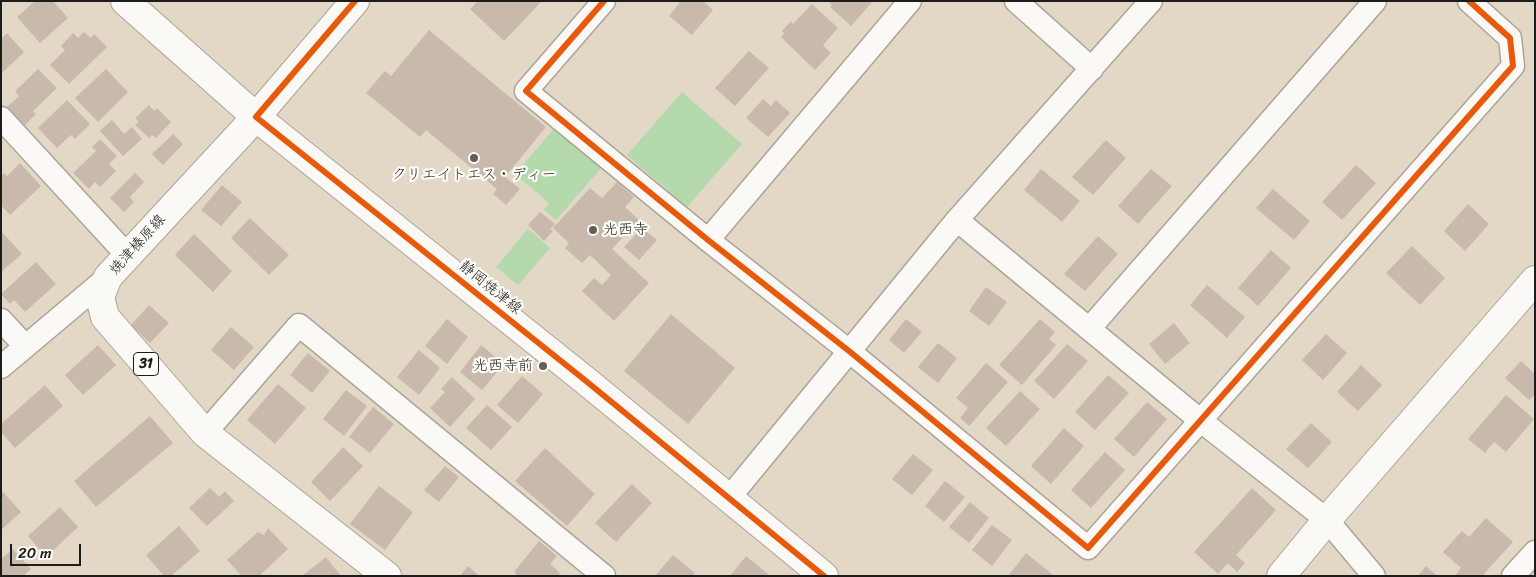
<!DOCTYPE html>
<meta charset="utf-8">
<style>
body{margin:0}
#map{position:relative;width:1536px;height:577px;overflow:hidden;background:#e3d8c6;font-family:Sriracha,sans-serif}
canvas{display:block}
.frame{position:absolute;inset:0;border:2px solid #1c1c1c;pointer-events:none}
.scale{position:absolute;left:10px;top:544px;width:71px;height:22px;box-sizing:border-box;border:2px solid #1c1c1c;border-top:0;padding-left:6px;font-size:15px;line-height:18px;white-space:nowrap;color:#1c1c1c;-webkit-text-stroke:4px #fdfcf7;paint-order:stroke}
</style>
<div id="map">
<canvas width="1536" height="577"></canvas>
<div class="frame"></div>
<div class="scale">20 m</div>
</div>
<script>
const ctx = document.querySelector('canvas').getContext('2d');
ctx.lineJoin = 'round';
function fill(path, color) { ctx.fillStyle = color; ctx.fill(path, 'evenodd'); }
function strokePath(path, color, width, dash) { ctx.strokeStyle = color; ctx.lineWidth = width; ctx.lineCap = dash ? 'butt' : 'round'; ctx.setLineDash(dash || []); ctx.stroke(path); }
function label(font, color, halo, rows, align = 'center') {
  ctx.font = font + ' Sriracha,"Klee One",sans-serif'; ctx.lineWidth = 4.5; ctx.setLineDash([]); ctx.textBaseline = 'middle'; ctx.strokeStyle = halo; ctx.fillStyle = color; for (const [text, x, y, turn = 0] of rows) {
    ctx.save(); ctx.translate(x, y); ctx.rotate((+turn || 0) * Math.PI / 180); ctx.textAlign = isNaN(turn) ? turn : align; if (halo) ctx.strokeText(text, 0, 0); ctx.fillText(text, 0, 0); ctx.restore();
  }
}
fill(new Path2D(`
 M682,92L742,144L687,207L627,155Z
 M556,126L603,166L556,220L544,210L549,203L515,174Z
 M528,229L550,248L518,285L496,267Z`), '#b3d9ad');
fill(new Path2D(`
 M35,1H53L68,18L40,43L17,17Z
 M478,1H542L504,41L470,9Z
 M681,1H703L713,10L692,35L669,16Z
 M828,1H873L851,26L830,7L832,5Z
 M812,4L838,28L823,45L831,53L815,70L781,37L784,33L782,31L791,21L793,24Z
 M429,30L546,127L505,177L520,189L506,205L493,194L497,189L426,130L420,137L366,93L385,71L391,76Z
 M84,32L91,38L94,34L107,47L69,84L50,65L65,50L61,46L73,33L78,38Z
 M7,33L24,52L1,74V39Z
 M749,51L769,68L735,106L715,88Z
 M38,69L57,88L33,111L36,114L24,126L7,107L19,96L15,91Z
 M106,69L128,92L98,122L75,98Z
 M763,99L771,106L776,100L790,113L768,137L746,118Z
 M67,100L90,124L75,139L71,135L57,148L38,128Z
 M149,105L154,111L157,108L171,122L156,138L152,135L149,138L135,125L139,122L135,118Z
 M112,120L124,134L132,127L142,139L123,156L100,131Z
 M173,134L183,144L163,165L152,154Z
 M100,139L117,156L109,164L116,171L100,187L95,182L89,189L73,173L96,151L92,147Z
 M1106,140L1126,158L1093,195L1072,177Z
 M20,163L41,186L10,215L1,205V176L4,173L7,176Z
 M1356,165L1376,183L1342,220L1322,202Z
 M1041,169L1080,201L1062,222L1024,190Z
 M1151,169L1172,186L1138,224L1118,206Z
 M135,173L144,182L130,197L134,202L124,212L110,198Z
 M617,182L634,197L625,207L639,220L612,249L649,283L614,321L582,291L594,278L602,285L611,275L590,255L582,263L565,248L569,243L553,228L590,188L602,198Z
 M222,185L242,202L221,226L201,210Z
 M1273,189L1310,221L1294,240L1256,208Z
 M1468,204L1489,224L1465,251L1444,231Z
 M540,212L555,224L550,229L553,231L544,241L528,225Z
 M250,218L289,255L269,275L231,238Z
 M642,228L657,240L639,260L624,247Z
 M3,233L22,254L1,272V234Z
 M194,234L232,271L213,292L175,255Z
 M1098,236L1118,254L1085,291L1064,274Z
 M1412,246L1445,278L1420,305L1386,273Z
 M1271,250L1291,268L1258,306L1238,288Z
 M36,262L56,284L25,312L14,300L10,304L1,294Z
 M1207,285L1245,317L1227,338L1190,305Z
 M986,287L1007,302L989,326L969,311Z
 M149,305L169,323L150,343L131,325Z
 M671,314L735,368L688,424L624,371Z
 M447,319L468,337L447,364L425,346Z
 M906,319L922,332L904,353L889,340Z
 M1040,319L1055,332L1049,339L1056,345L1022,385L999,365Z
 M1174,323L1190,343L1165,364L1149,344Z
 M231,327L254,347L234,370L211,350Z
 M1326,334L1347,353L1323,380L1302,360Z
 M938,343L957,358L938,383L918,367Z
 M1067,344L1088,361L1054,399L1034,381Z
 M98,345L116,365L83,395L65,375Z
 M481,345L504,364L482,390L460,372Z
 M419,350L440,368L419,395L397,377Z
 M308,353L330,371L312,393L290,375Z
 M1521,361L1535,374V394L1529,400L1505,378Z
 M986,363L1008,382L969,426L960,418L968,408L956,398Z
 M1361,365L1382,385L1358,411L1337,392Z
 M1108,375L1129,393L1095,430L1075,412Z
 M522,376L543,394L518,423L497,405Z
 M452,377L475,399L450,427L430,408L445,392L441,389Z
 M278,384L306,408L275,444L247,420Z
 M45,385L63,406L15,448L1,432V424Z
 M346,390L367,406L344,436L323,419Z
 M1020,391L1040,409L1006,446L986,428Z
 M1506,395L1534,419L1506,452L1494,442L1485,453L1468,439Z
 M1147,402L1167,419L1134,457L1114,439Z
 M487,405L512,427L491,450L466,428Z
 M373,407L394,424L370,453L349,437Z
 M150,416L173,443L96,507L74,481Z
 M1311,423L1332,442L1308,468L1286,449Z
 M1064,428L1084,446L1051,484L1031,466Z
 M343,447L363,466L330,501L311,482Z
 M545,448L595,494L567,526L515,481Z
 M1105,452L1125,470L1091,508L1071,490Z
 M913,454L933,470L912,495L892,479Z
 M445,466L459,477L439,502L424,490Z
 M945,481L965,497L944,522L925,506Z
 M632,484L652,503L616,542L595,523Z
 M379,486L413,512L385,550L350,524Z
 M210,488L219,497L225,491L234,501L207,526L189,508Z
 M1252,488L1276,510L1236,555L1245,563L1237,572L1228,563L1218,574L1194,552Z
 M3,492L21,512L1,530V493Z
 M970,502L989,518L969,543L949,527Z
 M60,507L78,527L46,557L28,536Z
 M1486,518L1513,542L1482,576H1455L1461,568L1443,552L1462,531L1469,537Z
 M992,525L1012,540L992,566L972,550Z
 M179,526L200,551L171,576H164L146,555Z
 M268,528L288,549L259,576H242L227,560L258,532L264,535Z
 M539,541L557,556L550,564L560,573L558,576H518L514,572Z
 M13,549L31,569L23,576H1V559Z
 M1026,553L1052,574L1050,576H1008Z
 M673,555L695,573L692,576H655Z
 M746,556L768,574L767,576H730Z
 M326,557L341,576H302Z
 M468,566L479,576H460Z
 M1426,566L1437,576H1418Z`), '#c8b9ac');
const street = new Path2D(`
 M604,1L526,91L708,240L849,351L1088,548L1513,66L1510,38L1469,1
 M1016,1L1092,69
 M1,118L128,256
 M957,220L1201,421L1327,520L1374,576
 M708,240L910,1
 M1,320L25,346
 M1089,329L1375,1
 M1,367L108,277
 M205,433L299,325L604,576
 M729,498L957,220L1151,1
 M1513,576L1535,552`);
const secondary = new Path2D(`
 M355,1L256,117L586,381L824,576
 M1281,576L1327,520L1535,280`);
const primary = new Path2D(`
 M125,1L256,117L108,277L100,297L105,317L205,433L387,576`);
strokePath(street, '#aba498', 25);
strokePath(secondary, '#aba498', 30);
strokePath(primary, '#aba498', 30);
strokePath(street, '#fbf9f6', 22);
strokePath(secondary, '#fbf9f6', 28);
strokePath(primary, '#fbf9f6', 28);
strokePath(new Path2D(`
 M355,1L256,117L586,381L824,576
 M604,1L526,91L708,240L849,351L1088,548L1513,66L1510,38L1469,1`), '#e8590c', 6);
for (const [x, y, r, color] of [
 [474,158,5,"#625e58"],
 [593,230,5,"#625e58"],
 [543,366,5,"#625e58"]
]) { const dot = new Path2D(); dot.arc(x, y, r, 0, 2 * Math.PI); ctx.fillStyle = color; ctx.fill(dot); strokePath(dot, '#fdfcf7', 2); }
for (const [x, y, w] of [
 [146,364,25]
]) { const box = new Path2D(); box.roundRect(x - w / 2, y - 11.5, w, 23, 4); ctx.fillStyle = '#fdfcf7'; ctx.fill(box); strokePath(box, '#1c1c1c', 1); }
label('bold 14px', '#1c1c1c', null, [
 ["31",146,364]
]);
label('15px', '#1c1c1c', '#fdfcf7', [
 ["クリエイトエス・ディー",474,175],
 ["光西寺",603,230,"left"],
 ["光西寺前",533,366,"right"]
]);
label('15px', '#1c1c1c', '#fdfcf7', [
 ["焼津榛原線",138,245,-48],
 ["静岡焼津線",490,288,39]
]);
</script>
